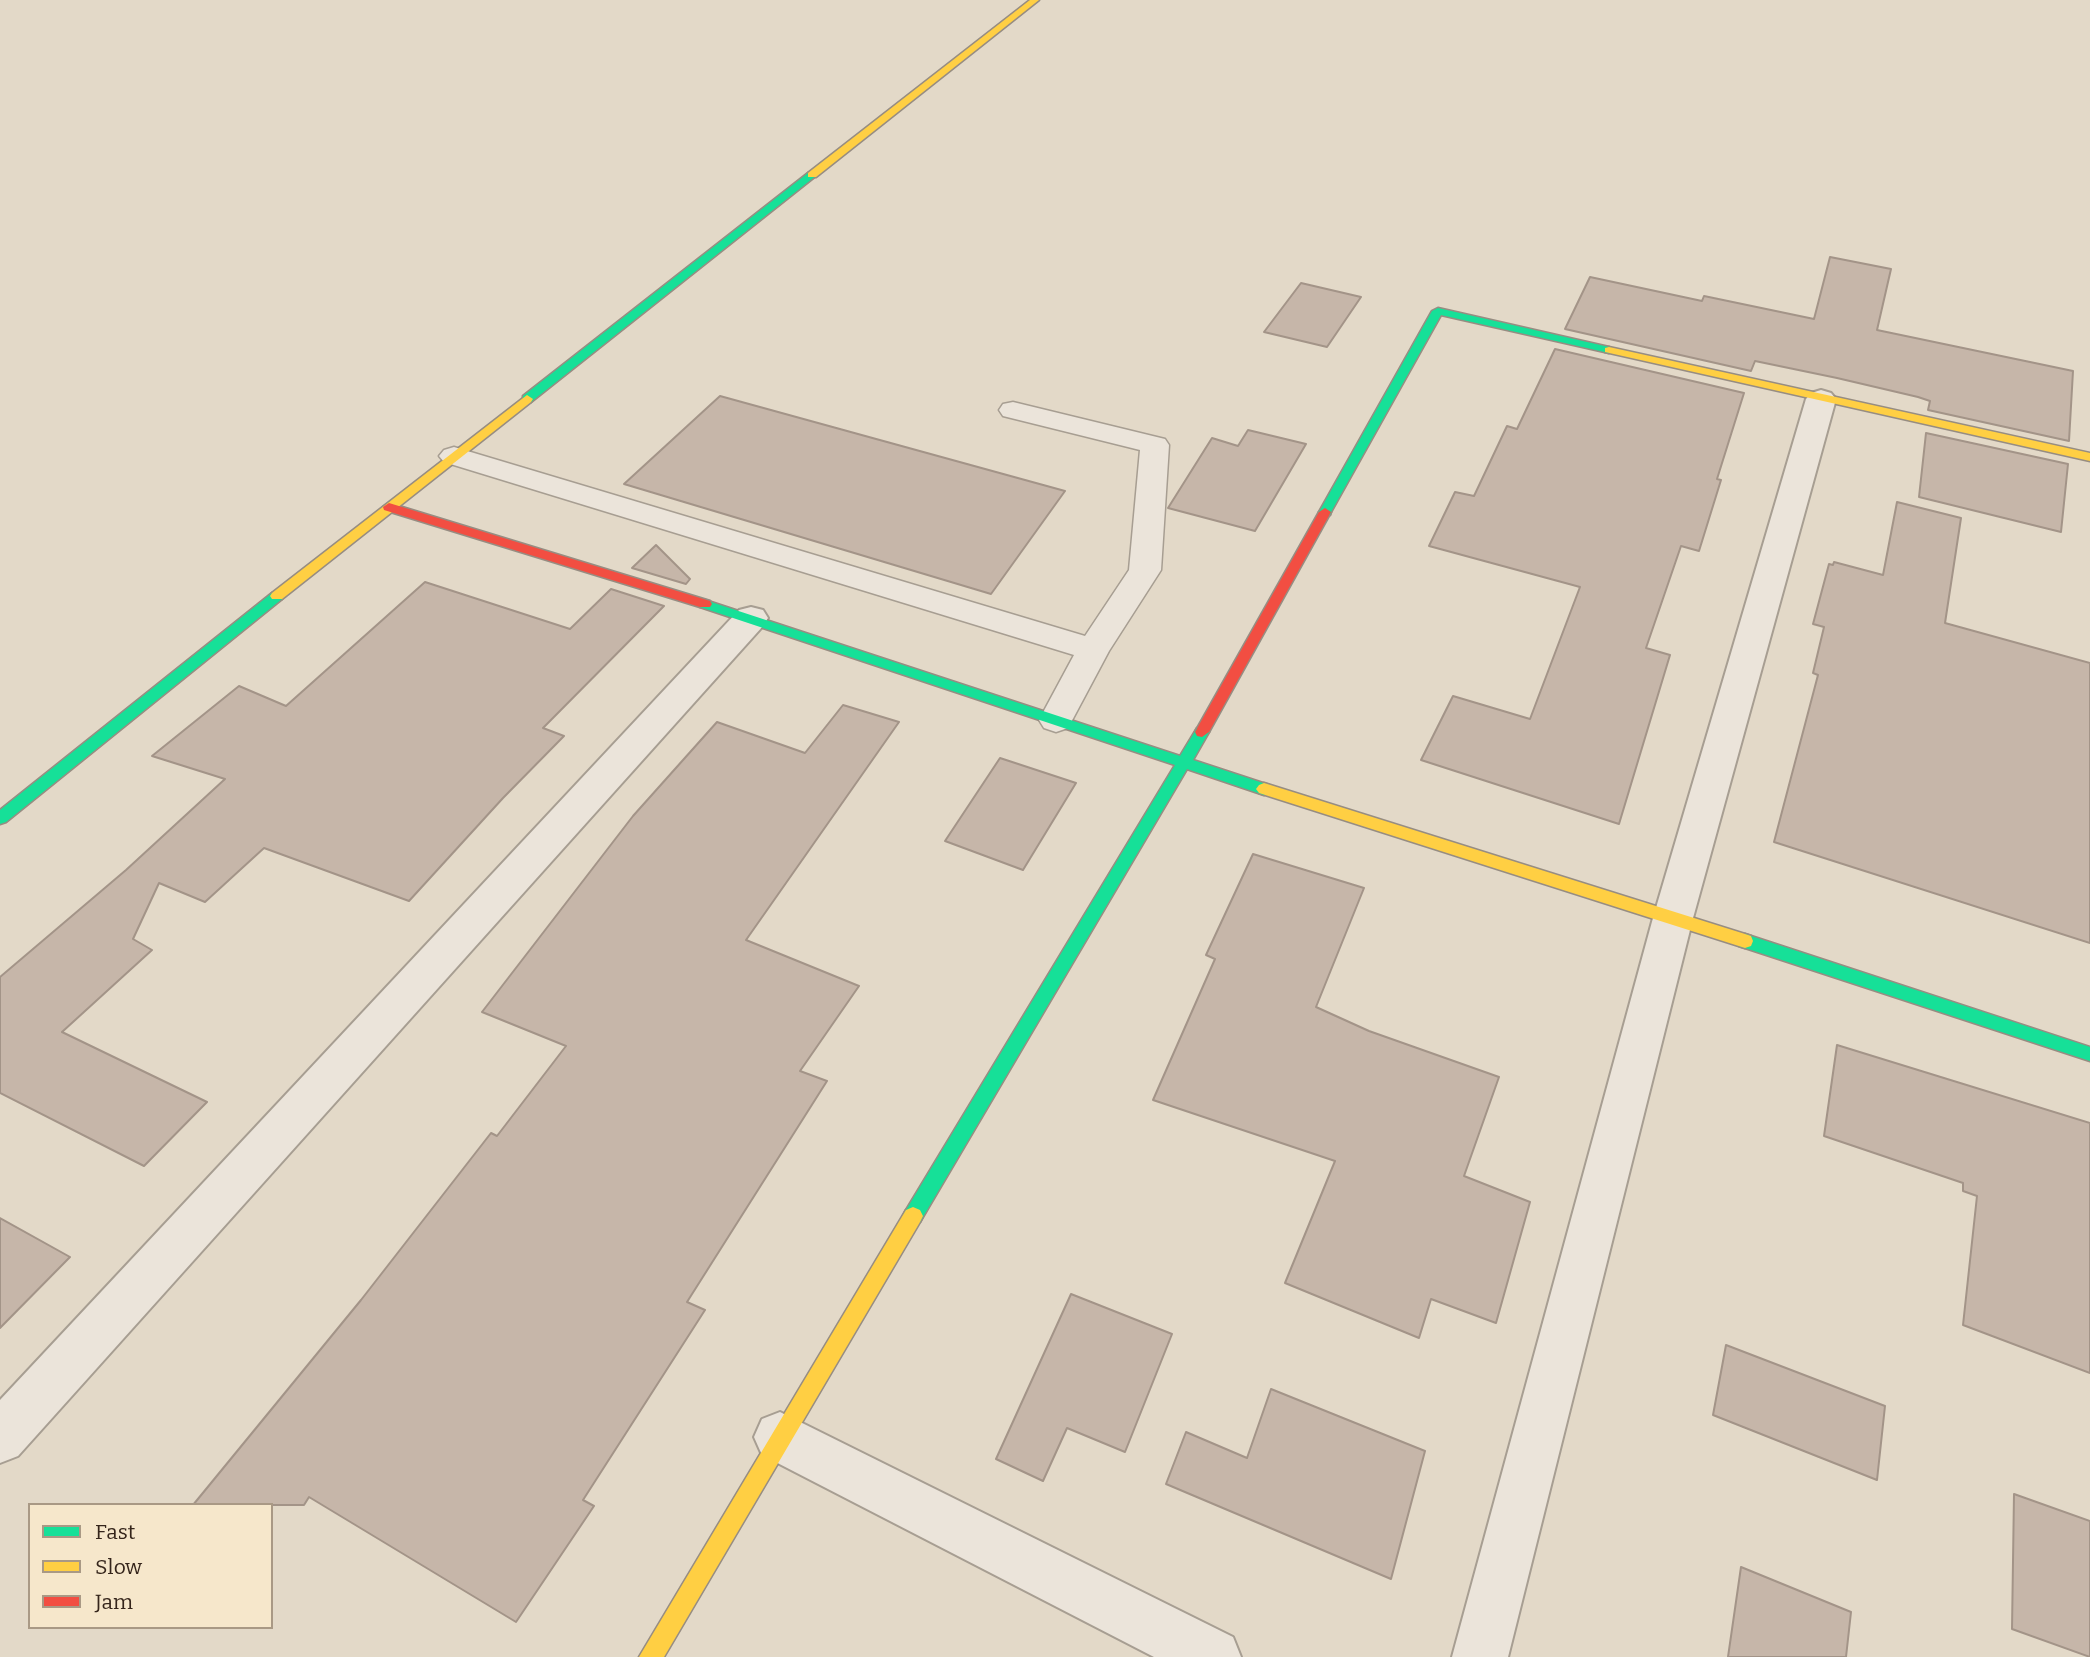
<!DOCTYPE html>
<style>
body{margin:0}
#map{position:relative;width:2090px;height:1657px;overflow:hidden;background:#e3d9c8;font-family:Bitter,serif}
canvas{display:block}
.legend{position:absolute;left:28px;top:1503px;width:245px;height:126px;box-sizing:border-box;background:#f6e7cb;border:2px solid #a99985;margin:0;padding:9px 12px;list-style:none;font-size:21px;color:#35251b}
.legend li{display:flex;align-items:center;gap:14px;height:35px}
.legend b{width:35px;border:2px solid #a99985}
</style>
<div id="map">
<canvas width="2090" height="1657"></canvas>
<ul class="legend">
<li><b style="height:9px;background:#16e098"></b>Fast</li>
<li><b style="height:9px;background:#ffcf43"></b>Slow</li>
<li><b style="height:9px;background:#f24e42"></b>Jam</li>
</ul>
</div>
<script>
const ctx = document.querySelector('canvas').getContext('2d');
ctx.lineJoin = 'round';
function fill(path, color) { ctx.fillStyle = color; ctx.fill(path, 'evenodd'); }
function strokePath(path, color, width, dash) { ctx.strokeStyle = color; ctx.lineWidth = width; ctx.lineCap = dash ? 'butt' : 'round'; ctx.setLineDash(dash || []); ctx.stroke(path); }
const building = new Path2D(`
 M1830,257L1891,269L1877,330L2073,371L2069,441L1928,410L1930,401L1918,397L1837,378L1755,361L1751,371L1565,329L1590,277L1702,301L1704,296L1814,319Z
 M1301,283L1361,297L1327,347L1264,332Z
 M1555,349L1744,393L1717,479L1721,480L1699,551L1681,546L1646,648L1670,655L1619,824L1421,760L1453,696L1530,719L1580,587L1429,546L1455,492L1474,496L1507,426L1517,429Z
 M720,396L1065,491L991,594L624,484Z
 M1248,430L1306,444L1255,531L1168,508L1212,438L1238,446Z
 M1926,433L2068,464L2061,532L1919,497Z
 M1897,502L1961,518L1945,623L2090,663V943L1774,842L1818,675L1813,673L1824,627L1813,624L1829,564L1833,565L1834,562L1883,575Z
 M656,545L690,579L686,584L632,568Z
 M425,582L570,629L611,589L664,606L543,728L564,736L503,798L409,901L264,848L205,902L159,883L133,939L152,950L62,1032L207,1102L144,1166L0,1093V977L126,870L225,779L152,756L239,686L286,706Z
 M843,705L899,722L746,940L859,986L800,1071L827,1081L687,1302L705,1310L583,1500L594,1506L516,1622L309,1497L304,1505H193L361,1300L491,1133L497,1136L566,1046L482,1012L633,816L717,722L805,753Z
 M1000,758L1076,783L1023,870L945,841Z
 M1253,854L1364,888L1316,1007L1369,1031L1499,1077L1464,1176L1530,1202L1496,1323L1431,1299L1419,1338L1285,1283L1335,1161L1153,1100L1215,959L1206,955Z
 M1837,1045L2090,1123V1373L1963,1325L1977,1196L1963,1191V1183L1824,1136Z
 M0,1218L70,1257L0,1328Z
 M1071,1294L1172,1334L1125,1452L1067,1428L1043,1481L996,1459Z
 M1726,1345L1885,1406L1877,1480L1713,1415Z
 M1271,1389L1425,1451L1391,1579L1166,1484L1186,1432L1247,1458Z
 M2014,1494L2090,1521V1657L2012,1629Z
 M1741,1567L1851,1612L1846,1657H1728Z`);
fill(building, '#c6b6a9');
strokePath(building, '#a39488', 2);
const lane = new Path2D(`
 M1013,402L1165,439L1169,445L1161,570L1109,651L1068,728L1056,732L1044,728L1039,720L1074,655L444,462L439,456L444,450L454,447L464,450L1085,636L1129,570L1140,450L1003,416L999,410L1003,404Z`);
const street = new Path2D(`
 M1821,390L1831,393L1836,399L1693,918L1508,1657H1452L1653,918L1806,399L1811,393Z
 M751,607L763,610L768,618L763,626L18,1456L0,1463V1400L739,610Z
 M780,1412L1233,1637L1241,1657H1154L762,1455L754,1437L762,1419Z`);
const fast = new Path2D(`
 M808,173L817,175L531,402H523V396Z
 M1438,308L1609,347L1615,350L1609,353L1441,315L1331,512L1330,515H1320L1319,512L1432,311Z
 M277,592L284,596L282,599L6,822L0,824V810L272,593Z
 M705,600L1180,756L1197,728H1207L1209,732L1193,760L1269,785L1272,789L1264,795L1187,769L920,1222L913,1225L906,1222L903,1216L906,1210L1175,765L700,607L698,604L700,601Z
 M1745,934L2090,1047V1061L1739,946L1737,941L1739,936Z`);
const slow = new Path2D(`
 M1030,0H1039L816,177H808V173Z
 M1609,347L2090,453V461L1605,352V348Z
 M527,395L533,399L531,402L282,599H272L270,596L272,593Z
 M1264,783L1745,934L1751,936L1753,941L1751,946L1745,948L1259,793L1256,789L1259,785Z
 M913,1207L920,1210L923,1216L920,1222L664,1657H639L906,1210Z`);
const jam = new Path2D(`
 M389,503L710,601L712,604L710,607H700L384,510L383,507Z
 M1325,508L1331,512L1209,732L1202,737L1197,736L1195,732L1319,512Z`);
strokePath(lane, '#a79e92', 3);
strokePath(street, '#a79e92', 4);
strokePath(fast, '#978d82', 3);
strokePath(slow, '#978d82', 3);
strokePath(jam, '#978d82', 3);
fill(lane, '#ebe4da');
fill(street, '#ebe4da');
fill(fast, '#16e098');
fill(slow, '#ffcf43');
fill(jam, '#f24e42');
</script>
